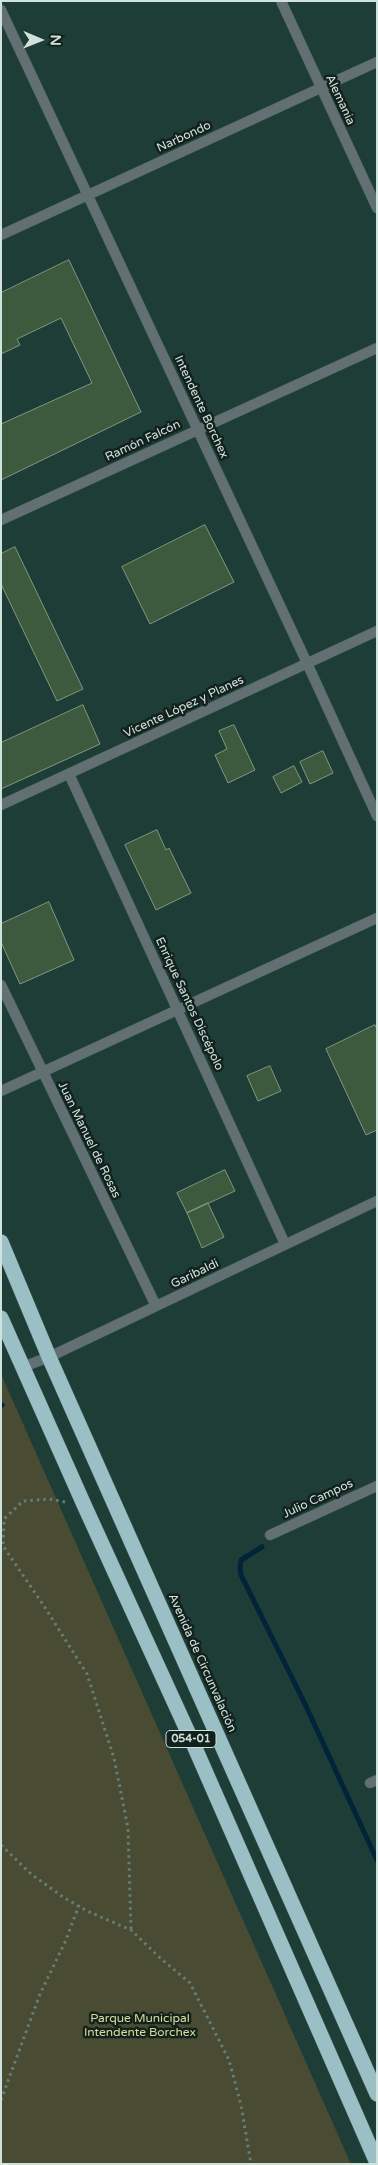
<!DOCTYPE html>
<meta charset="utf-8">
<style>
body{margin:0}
#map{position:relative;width:378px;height:2165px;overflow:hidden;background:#1e3d36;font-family:"Varela Round",sans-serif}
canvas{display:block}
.frame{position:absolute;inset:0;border:2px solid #d0e2dc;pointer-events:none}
.north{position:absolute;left:15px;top:15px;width:50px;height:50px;-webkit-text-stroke:4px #13211d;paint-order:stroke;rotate:91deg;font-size:14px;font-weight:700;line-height:20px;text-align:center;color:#d0e2dc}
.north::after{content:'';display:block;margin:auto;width:18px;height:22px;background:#d0e2dc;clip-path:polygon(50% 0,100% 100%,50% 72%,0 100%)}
</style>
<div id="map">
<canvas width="378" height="2165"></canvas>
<div class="frame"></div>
<div class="north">N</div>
</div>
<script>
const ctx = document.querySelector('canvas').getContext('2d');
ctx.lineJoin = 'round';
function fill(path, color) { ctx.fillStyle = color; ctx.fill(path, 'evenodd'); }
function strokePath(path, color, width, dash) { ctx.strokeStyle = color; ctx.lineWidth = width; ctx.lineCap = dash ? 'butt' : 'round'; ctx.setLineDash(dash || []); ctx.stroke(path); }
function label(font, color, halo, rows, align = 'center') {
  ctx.font = font + ' "Varela Round",sans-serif'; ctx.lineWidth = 5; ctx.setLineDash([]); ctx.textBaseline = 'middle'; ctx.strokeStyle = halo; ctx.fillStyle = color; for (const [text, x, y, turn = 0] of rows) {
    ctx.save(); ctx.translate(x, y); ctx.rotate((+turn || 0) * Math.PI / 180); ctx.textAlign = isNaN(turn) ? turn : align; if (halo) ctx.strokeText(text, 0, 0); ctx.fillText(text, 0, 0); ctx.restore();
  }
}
fill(new Path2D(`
 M1,1374L351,2164H1Z`), '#494c33');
strokePath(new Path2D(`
 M1,1405H2
 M262,1547L241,1560L240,1568L241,1575L305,1704L377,1860`), '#002439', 5);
const building = new Path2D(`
 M69,260L141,412L1,480V424L92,383L61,318L17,339L20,345L1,354V293Z
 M205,525L234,582L150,624L122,567Z
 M15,547L83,689L57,701L1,584V554Z
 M83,705L100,744L1,789V743Z
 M234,725L255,770L228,783L215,755L227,749L219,731Z
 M323,751L333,773L310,784L300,762Z
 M294,766L302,782L281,793L273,777Z
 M157,830L166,850L169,848L191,893L156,910L125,845Z
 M49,902L74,960L20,984L1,942V924Z
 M375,1025L377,1029V1130L366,1135L326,1049Z
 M270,1066L281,1091L258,1101L247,1076Z
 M225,1170L235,1191L187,1213L177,1193Z
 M208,1203L224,1237L202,1248L187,1213Z`);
fill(building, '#3d5a3e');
strokePath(building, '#819781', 1);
const street = new Path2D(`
 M281,1L377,208
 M1,10L307,663L377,816
 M1,235L377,62
 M1,520L377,348
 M69,774L285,1244
 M1,805L377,631
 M1,985L156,1306
 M1,1091L377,918
 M23,1367L49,1357L377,1201
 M270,1535L377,1486
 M370,1783L377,1780`);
const highway = new Path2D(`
 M1,1242L49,1357L377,2094
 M1,1318L85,1507L192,1741L377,2163`);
strokePath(street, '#3e5b54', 11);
strokePath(highway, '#3e5b54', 16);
strokePath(new Path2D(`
 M65,1502L49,1499L23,1501L4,1519L3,1546L44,1606L87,1674L114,1758L128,1828L131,1930
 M1,1845L31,1874L63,1897L87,1911L131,1930L159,1957L190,1983L229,2060L241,2105L251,2164
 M1,2100L40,1994L66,1940L79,1905`), '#647e78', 3, [2.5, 4]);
strokePath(street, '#627073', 10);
strokePath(highway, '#9abfc5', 15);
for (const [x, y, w] of [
 [191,1739,50]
]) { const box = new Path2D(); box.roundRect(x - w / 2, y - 8.5, w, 17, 4); ctx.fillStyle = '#13211d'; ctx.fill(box); strokePath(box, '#d0e2dc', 1); }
label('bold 11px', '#d0e2dc', null, [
 ["054-01",191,1739]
]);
label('12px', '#d0e2dc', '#13211d', [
 ["Alemania",340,100,65],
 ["Narbondo",184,137,-25],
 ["Intendente Borchex",201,407,65],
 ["Ramón Falcón",143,441,-25],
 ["Vicente López y Planes",184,707,-25],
 ["Enrique Santos Discépolo",189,1004,65],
 ["Juan Manuel de Rosas",89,1140,64],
 ["Garibaldi",195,1274,-26],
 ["Julio Campos",318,1499,-25],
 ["Avenida de Circunvalación",202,1663,66]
]);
label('12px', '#d7df9b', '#13211d', [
 ["Parque Municipal",140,2019],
 ["Intendente Borchex",140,2033]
]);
</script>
